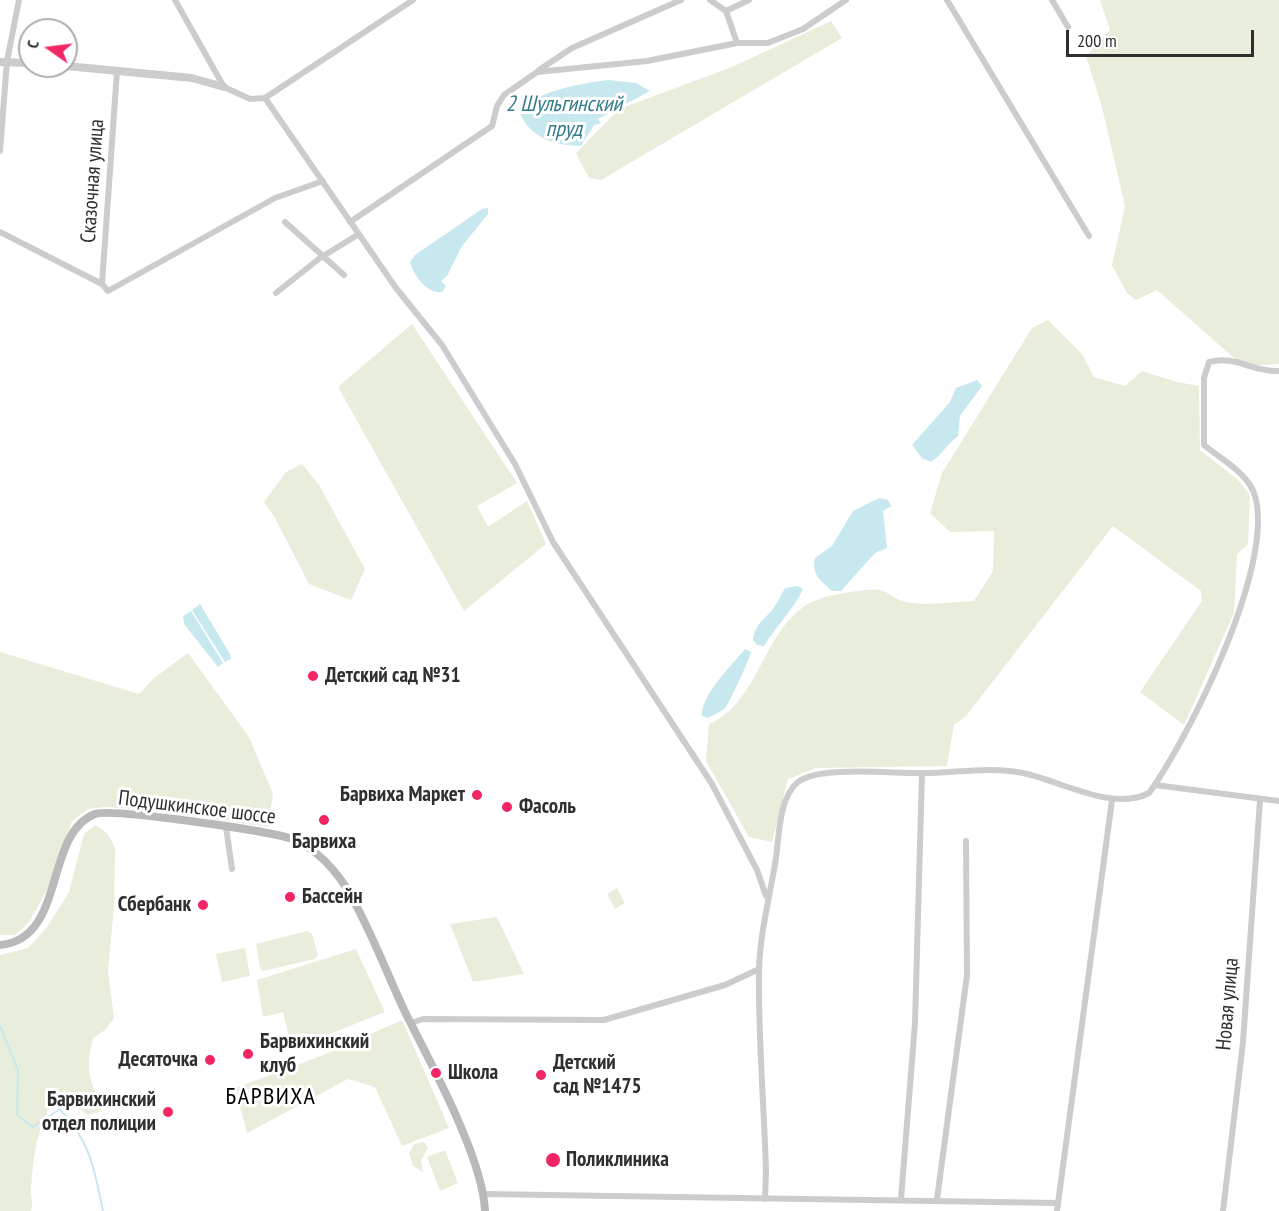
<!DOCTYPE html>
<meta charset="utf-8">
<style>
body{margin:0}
#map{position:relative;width:1279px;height:1211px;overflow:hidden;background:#fff;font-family:"PT Sans Narrow",sans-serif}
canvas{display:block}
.north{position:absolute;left:18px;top:18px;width:60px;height:60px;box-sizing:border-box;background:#fff;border:2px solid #acacac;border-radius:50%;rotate:284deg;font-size:16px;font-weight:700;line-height:24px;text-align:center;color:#2f2f2f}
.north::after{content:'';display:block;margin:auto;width:21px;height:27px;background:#f22662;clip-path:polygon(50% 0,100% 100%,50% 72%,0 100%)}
.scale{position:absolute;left:1066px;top:30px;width:188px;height:27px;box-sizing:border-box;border:3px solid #2f2f2f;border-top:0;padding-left:8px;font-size:18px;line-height:21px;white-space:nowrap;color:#2f2f2f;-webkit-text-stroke:4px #fff;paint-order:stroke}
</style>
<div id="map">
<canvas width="1279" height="1211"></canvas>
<div class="north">С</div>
<div class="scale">200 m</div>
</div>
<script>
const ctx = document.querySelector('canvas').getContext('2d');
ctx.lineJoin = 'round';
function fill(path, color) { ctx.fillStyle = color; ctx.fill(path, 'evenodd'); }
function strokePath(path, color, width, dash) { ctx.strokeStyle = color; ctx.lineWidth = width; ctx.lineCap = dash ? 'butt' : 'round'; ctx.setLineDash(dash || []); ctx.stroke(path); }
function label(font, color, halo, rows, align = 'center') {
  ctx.font = font + ' "PT Sans Narrow",sans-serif'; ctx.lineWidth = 6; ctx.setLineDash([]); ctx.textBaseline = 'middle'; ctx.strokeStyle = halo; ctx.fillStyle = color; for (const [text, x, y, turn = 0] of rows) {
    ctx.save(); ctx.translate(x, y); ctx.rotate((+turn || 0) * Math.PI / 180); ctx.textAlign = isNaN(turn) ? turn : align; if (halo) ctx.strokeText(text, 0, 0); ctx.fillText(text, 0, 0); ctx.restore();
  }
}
fill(new Path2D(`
 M1100,0H1279V364L1243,366L1157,290L1136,300L1127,293L1112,265L1125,206L1102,107L1086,56L1110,30Z
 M831,21L842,38L601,180L589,178L576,153L619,109L732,67Z
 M1048,320L1082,354L1094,377L1125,386L1142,371L1177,382L1199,386L1200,450L1237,479L1250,495L1248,544L1237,554L1234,613L1184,725L1140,692L1202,601L1201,591L1113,526L966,716L954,725L947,766L816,768L788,779L772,842L749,837L706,761L709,724C765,701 763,612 826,597C837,594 870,588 880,590C889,592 896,600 905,602C927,606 952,602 974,601L993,571L994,531L950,532L930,513L942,473L1032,328Z
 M412,324L517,483L477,506L488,527L527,501L546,544L464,611L338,387Z
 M302,464L319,485L365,569L351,600L309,584L274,516L264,502L286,472Z
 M0,652L139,694L154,678L188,653L249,737L273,794L268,827L156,811L105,807L88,809L72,821L51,883L29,922L15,935H0Z
 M95,825L107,833L115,847L114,907L108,971L114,1018L105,1030L93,1038C84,1074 91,1078 102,1111L88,1115C74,1105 65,1101 49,1108C36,1134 33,1159 31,1188C30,1196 34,1204 31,1211H0V955L28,948L47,927L69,892L84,834Z
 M617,888L625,903L615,909L607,894Z
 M497,917L524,974L473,982L450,924Z
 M307,931L312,934L318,955L315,959L263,971L260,968L256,944Z
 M245,948L250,976L222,982L216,954Z
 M356,949L385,1012L292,1049L283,1012L263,1017L257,980Z
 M402,1020L449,1128L402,1146L375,1087L348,1079L247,1133L235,1088L321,1056Z
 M424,1142L428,1148L421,1161L423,1172L413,1166L409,1153L414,1144Z
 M445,1150L458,1183L440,1191L427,1157Z`), '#e9eddc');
fill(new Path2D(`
 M608,80L636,83L650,91L598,119L601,123L594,125L581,146C553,145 529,138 518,109C538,92 581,83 608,80Z
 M488,208V214L462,246L447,276L441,281L446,286L442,292C427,294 414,276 410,262L415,255L482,209Z
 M977,380L982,386L960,416L958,436C946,445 942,455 931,462L922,458L912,445L950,402L956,388Z
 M879,498L888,500L891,506L883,511L887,548L875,553L841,591H832C820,580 811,574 815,558L832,546L853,511Z
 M798,586L803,589C795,607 775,628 764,646L757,645L753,640C755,624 763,621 772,610C777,604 781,595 785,588Z
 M200,604L230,654L231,659L225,662L192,610Z
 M191,611L223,663L218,667L184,624L183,616Z
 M745,649L751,652C750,659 729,703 725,708C721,712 713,715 708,718L702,716C700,696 733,664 745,649Z`), '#c7e8ee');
strokePath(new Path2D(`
 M0,1026L18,1070L17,1115L33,1127L60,1109C91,1143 94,1168 103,1211`), '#c7e8ee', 2);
strokePath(new Path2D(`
 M175,0L224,87L250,99L265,98L413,0
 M710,0L726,11L749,0
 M947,0L1089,236
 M1052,0L1068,27
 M726,11L737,43
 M539,70L572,48L681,0
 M117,71L102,284L108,291L275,198L323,181
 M265,98L396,288L442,345L515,464L553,542L712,784L757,870L766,896
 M0,151L7,61L19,0
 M285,222L344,275
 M350,222L492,126L497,106L504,95L537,72L647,61L737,43H768L803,29L846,0
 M0,232L102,284
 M276,293L320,258L359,234
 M1155,785L1279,801
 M226,827L232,869
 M411,1023L423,1019L604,1020L725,985L759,969
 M485,1194L1058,1203
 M765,1199L766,1170C764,1104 758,1037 759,970C760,932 770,896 776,858C779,836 779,797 798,782C820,765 894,774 923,773C956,773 990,766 1023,773C1061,781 1113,812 1149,793C1190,736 1275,565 1255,496C1249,474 1221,459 1204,445V378L1209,362C1236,355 1251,372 1279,371
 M901,1199L915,1023L922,773
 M937,1199L967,975L966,841
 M1057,1211L1112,800
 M1223,1211L1243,1042L1260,800`), '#ccc', 6);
strokePath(new Path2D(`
 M0,62L30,63
 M66,66L192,78L224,87`), '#ccc', 8);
strokePath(new Path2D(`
 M0,945C67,939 43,834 95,814C111,808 271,831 292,839C300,842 309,848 316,853C327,862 338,875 346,887C370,927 386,972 406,1014C431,1064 483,1158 485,1211`), '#b9b9b9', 8);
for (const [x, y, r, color] of [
 [313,676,6,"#f22662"],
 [477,795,6,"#f22662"],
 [507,807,6,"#f22662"],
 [324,820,6,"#f22662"],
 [290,897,6,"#f22662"],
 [203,905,6,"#f22662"],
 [248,1054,6,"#f22662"],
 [210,1060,6,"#f22662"],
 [436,1073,6,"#f22662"],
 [541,1075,6,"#f22662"],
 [168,1112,6,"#f22662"],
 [553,1160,8,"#f22662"]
]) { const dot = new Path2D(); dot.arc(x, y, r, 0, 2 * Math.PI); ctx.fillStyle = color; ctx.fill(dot); strokePath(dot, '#fff', 2); }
label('21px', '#2f2f2f', '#fff', [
 ["Сказочная улица",93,181,-86],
 ["Подушкинское шоссе",197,808,7],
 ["Новая улица",1228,1004,-85]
]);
label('bold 21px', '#2f2f2f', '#fff', [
 ["Детский сад №31",325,676],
 ["Барвиха Маркет",465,795,"right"],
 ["Фасоль",519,807],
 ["Барвиха",324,842,"center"],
 ["Бассейн",302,897],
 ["Сбербанк",191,905,"right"],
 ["Барвихинский",260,1042],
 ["клуб",260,1066],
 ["Десяточка",198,1060,"right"],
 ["Детский",553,1063],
 ["сад №1475",553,1087],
 ["Школа",448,1073],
 ["Барвихинский",156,1100,"right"],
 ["отдел полиции",156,1124,"right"],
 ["Поликлиника",566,1160]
], 'left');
label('italic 22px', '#337b8a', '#fff', [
 ["2 Шульгинский",564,105],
 ["пруд",564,130]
]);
ctx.letterSpacing = '1.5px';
label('24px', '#000', '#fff', [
 ["БАРВИХА",271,1097]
]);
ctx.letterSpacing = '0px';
</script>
